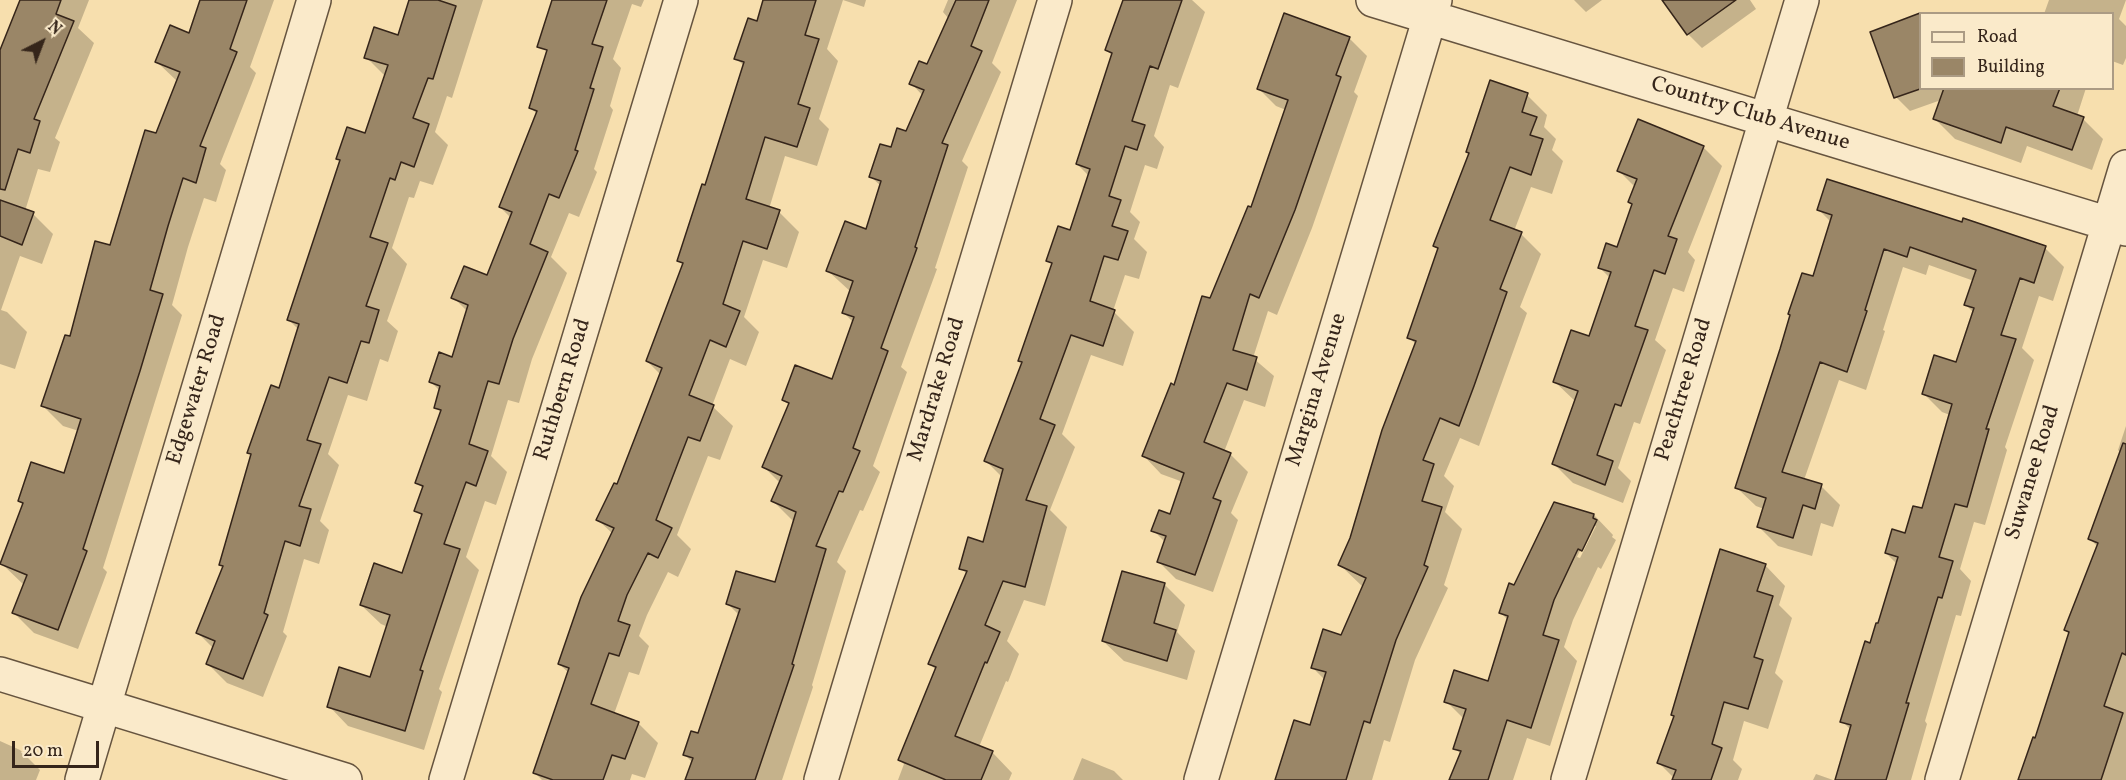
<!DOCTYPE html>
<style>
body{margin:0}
#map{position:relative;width:2126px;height:780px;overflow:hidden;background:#f7dfae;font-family:Vollkorn,serif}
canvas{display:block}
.legend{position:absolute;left:1919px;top:12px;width:195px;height:78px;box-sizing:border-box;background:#faeaca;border:2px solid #ab9b84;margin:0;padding:8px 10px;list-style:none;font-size:18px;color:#35251a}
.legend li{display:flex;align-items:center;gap:12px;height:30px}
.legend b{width:30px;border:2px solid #ab9b84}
.north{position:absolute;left:12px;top:12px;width:60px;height:60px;-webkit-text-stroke:4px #faeaca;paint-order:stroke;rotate:42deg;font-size:16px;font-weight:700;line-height:24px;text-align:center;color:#35251a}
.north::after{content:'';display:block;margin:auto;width:21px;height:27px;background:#35251a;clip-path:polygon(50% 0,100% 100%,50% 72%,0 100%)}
.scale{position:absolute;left:12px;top:741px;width:87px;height:27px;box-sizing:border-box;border:3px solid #35251a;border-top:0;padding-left:8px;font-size:18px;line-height:21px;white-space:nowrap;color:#35251a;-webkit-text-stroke:4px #faeaca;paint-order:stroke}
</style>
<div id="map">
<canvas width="2126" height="780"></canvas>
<ul class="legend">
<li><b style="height:8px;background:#faeaca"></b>Road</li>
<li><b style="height:16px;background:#9a8667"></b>Building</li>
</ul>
<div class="north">N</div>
<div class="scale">20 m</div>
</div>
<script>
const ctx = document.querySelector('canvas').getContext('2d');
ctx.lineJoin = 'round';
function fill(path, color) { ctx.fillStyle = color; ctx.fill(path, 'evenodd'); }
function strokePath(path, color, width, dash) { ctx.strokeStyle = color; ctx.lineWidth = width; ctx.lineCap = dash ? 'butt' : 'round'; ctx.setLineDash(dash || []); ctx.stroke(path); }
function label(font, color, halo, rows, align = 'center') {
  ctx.font = font + ' Vollkorn,serif'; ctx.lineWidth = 5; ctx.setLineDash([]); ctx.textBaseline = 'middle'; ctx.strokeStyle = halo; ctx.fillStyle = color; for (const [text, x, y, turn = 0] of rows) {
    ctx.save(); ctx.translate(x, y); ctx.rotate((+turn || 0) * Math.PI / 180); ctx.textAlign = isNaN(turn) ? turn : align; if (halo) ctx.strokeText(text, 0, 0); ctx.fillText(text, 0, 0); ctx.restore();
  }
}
fill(new Path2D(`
 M22,0H89L78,28L94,43L55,138L60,142L50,172L38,169L25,211L33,214L53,234L42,264L20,256L1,310L7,312L27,332L15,369L0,364V54Z
 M202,0H274L250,67L256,73L220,164L226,170L216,202L204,198L188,247L172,305L182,315L103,568L107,572L78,649L34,633L14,613L24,585L2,564L24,505L20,501L65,475L79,431L63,426L43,406L111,247L178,82L157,62L190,35Z
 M410,0H483L452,98L447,96L435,132L448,145L433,185L420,181L414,198L409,197L392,248L407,264L387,321L398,331L388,362L380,359L367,401L348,395L328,454L339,465L320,521L329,530L319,564L304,559L283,632L287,636L263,697L227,683L208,664L214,649L198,633L224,568L221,564L252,455L249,452L280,390L299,330L289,320L341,162L338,158L366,135L386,77L366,57L399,37Z
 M559,0H644L641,7L632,4L613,59L621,68L610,106L613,110L594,169L597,172L579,217L569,213L551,257L567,273L532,359L519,403L508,400L491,456L507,472L496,505L485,501L466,557L479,570L439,689L442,692L424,750L348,726L329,706L371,679L388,627L381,624L361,605L403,575L423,517L416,510L424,489L417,483L442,413L435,407L440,391L431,382L453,358L468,312L453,297L487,277L511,218L500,207L537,114L531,108L548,53L543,47Z
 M765,0H866L864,7L843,0L827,49L838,61L819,119L829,129L817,166L785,156L769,209L779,212L799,232L787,268L763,260L744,317L759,332L746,366L730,359L712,406L733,426L720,460L708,456L677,535L691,549L678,577L668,572L647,615L639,636L649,646L639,675L629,672L614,714L638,723L658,743L645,778L632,774L630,780H542L534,772L569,673L559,664L613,534L598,520L617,486L661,375L647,361L684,266L679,260L706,187L744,66L736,58L758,23Z
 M948,0H1017L992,63L1001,72L962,161L968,167L935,268L937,269L901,367L907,372L873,466L880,472L863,511L860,510L837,562L846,571L812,685L813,687L782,780H687L693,763L685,755L699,735L740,616L728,604L776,584L793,521L773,501L780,483L764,467L790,405L784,400L833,381L854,323L843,312L851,292L828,271L866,231L881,186L871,177L906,133L923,96L911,83L928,66L949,19L943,12Z
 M1124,0H1192L1205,12L1178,88L1170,85L1154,136L1164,147L1157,169L1145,165L1130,212L1140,222L1134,239L1147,252L1139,279L1125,275L1113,311L1134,332L1123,366L1091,355L1062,434L1075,447L1050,510L1067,527L1045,606L1024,600L1007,641L1019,654L1008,682L1006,681L979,747L992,752L1012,773L1009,780H898L904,764L900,760L937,671L929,663L967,574L961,568L984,543L1002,477L985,460L1023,363L1020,360L1053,265L1048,261L1071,232L1089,176L1077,164L1112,55L1107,50Z
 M1574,0H1602L1586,12Z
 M1664,0H1750L1756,9L1702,48L1688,34Z
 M2049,0H2126L2119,19L2126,26V58L2123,65L2112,61V14H2044Z
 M1920,15V88H2086L2077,116L2083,119L2103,139L2092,170L2027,146L2021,163L1955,139L1935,119L1941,100L1910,111L1896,97Z
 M1349,38L1367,56L1354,92L1358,96L1312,228L1277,315L1268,311L1253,358L1274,376L1265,407L1244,400L1224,452L1230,454L1248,472L1231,513L1238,520L1213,592L1176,579L1159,562L1165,542L1153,530L1171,516L1183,482L1161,474L1144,456L1252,209L1286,110L1276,106L1259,89Z
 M1527,95L1547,115L1544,127L1556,139L1552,150L1563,161L1552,194L1531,187L1514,231L1521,234L1541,254L1520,307L1527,313L1479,446L1460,438L1444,476L1454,486L1445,512L1462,529L1444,585L1448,588L1415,660L1390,742L1384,740L1372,780H1277L1311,727L1325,680L1313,668L1342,636L1363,587L1340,565L1352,538L1417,345L1409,338L1439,250L1435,246L1470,155L1467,152Z
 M1703,147L1722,166L1688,252L1695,260L1684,292L1673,288L1655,340L1666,350L1640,424L1634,422L1618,468L1631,481L1623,503L1573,483L1554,464L1576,402L1555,382L1590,338L1611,279L1599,267L1618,249L1633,205L1630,202L1635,187L1619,171Z
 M1819,210L1963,224L1964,220L2045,248L2064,267L2053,301L2039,296L2022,348L2034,360L2005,447L2007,450L1985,525L1974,522L1960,569L1971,581L1961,616L1956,615L1925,721L1927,724L1911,780H1836L1851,730L1842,721L1879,625L1897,564L1886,553L1906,535L1923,510L1950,415L1942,412L1923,393L1957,364L1974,313L1966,305L1974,281L1929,265L1926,275L1903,267L1883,330L1885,331L1866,390L1839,380L1804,480L1821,486L1840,505L1833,527L1821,523L1812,556L1778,546L1759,527L1764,509L1756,506L1737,488L1814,278L1831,222Z
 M2126,426V780H2020L2036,740L2070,634L2066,630L2098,547L2090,539L2121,453L2118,450Z
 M1555,503L1594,515L1613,535L1612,537L1616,540L1601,569L1598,567L1573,620L1564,647L1577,661L1550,746L1527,738L1513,780H1450L1461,754L1455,748L1464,719L1446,701L1489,683L1508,620L1501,613ZM1592,526H1596L1580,558L1577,557Z
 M1765,565L1785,586L1779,605L1792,618L1775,673L1783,681L1768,729L1744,721L1733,760L1742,769L1738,780H1674V778L1659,763L1675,717L1672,714Z
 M1164,584L1185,605L1177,632L1195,651L1187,680L1124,661L1103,641Z
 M0,741L20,750L40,770L36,780H0Z
 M1082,758L1114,771L1123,780H1073Z
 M1816,774L1833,780H1813Z`), '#0003');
const building = new Path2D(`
 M20,0H61L56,14L74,21L34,119L40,121L30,153L18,149L5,190L0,189V50Z
 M200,0H247L230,49L237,52L200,146L206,148L196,183L183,178L168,226L150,290L163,294L140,371L83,549L87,551L58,630L12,613L27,575L0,564L23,503L18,501L31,462L64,473L81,419L41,406L65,335L70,336L95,241L110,245L145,130L156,133L180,72L155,62L170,25L189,33Z
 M409,0H438L456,6L433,79L428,78L413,118L429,124L414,167L401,162L395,180L390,178L370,237L388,243L366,306L379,310L369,343L361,341L347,383L329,377L307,440L321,444L299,506L311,509L300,546L285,541L264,613L268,615L243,679L206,664L215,641L196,633L223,566L219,565L251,454L247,453L271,385L279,388L299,324L287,320L340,160L336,159L347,127L365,133L388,65L364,58L374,27L398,35Z
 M552,0H607L592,44L603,47L590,88L594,89L575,150L578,151L559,198L549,194L530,244L548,252L513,339L499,384L488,381L469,444L488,451L476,486L466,482L444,544L460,549L420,670L423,671L405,731L327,707L339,667L370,677L390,615L360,605L374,563L402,573L422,514L414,511L423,486L415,483L441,410L434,408L440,386L429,382L439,352L452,357L468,305L451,298L464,266L487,275L512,212L499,207L537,111L529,108L547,50L537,47Z
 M763,0H816L805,35L819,39L798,104L810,108L797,147L765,137L746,199L780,210L767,249L743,241L723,304L740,311L726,347L710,340L689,395L714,405L700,441L688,437L656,520L672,528L658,558L648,553L627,595L618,621L630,625L619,656L609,653L591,704L639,722L625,759L612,755L603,780H553L533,773L569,668L558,664L581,597L614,528L596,520L614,483L617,484L662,368L646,361L683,263L677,261L702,184L705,185L744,62L734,59L748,18L757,21Z
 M956,0H989L971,46L982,51L942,143L948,145L915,247L917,248L881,348L888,351L853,448L860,451L843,492L839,491L816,546L826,549L792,664L794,665L755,780H685L693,758L683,755L691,731L698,733L740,609L726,604L736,571L775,582L796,512L771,501L782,476L762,467L789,403L782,400L795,365L832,379L854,317L842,313L853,281L826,271L845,221L866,229L881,181L869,177L880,144L891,147L897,128L906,131L924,90L909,84L919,61L927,64Z
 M1123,0H1182L1158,69L1150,66L1132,121L1145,125L1137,150L1125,146L1109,196L1121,200L1112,226L1128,231L1118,260L1104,256L1090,301L1115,310L1103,346L1071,335L1040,419L1055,425L1026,500L1047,506L1025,587L1003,581L985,625L1000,632L987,663L985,662L955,736L993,751L981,780H946L898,760L936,667L928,664L967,571L959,569L968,537L983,542L1003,469L984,461L1022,362L1018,361L1052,263L1046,261L1058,226L1070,230L1090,169L1076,164L1112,53L1105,50Z
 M1662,0H1736L1687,35Z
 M1284,13L1350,37L1336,75L1341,77L1295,210L1259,298L1250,294L1233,350L1257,357L1247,390L1227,383L1204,442L1231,453L1213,498L1221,501L1195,575L1157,562L1166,536L1151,531L1159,510L1170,514L1184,473L1142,456L1171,383L1174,385L1202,296L1210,298L1248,206L1251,207L1288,100L1257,89Z
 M1920,13V89L1894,98L1870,32Z
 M1490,80L1528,93L1522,112L1537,117L1530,135L1543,139L1531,175L1510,167L1490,220L1522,232L1500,289L1507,292L1474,386L1459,426L1440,418L1423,460L1434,464L1422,501L1442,507L1424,565L1428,567L1396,640L1370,723L1364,721L1346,780H1275L1294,720L1310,725L1326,672L1311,668L1323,629L1341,635L1366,578L1338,565L1350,538L1382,430L1416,341L1407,338L1438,248L1433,246L1469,153L1466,152Z
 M1944,88H2060L2053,106L2084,117L2072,150L2006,127L2001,143L1933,119Z
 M1638,119L1704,146L1668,236L1677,239L1665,274L1654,270L1635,326L1648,330L1621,406L1615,404L1597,455L1613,461L1605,485L1552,464L1578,391L1553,382L1571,330L1589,336L1611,272L1598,268L1606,243L1617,247L1632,204L1628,202L1637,179L1617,171Z
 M1827,179L1962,222L1963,218L2046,246L2034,283L2020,278L2001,335L2016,339L1986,429H1989L1967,507L1955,504L1939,557L1953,561L1942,598L1938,597L1906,703H1909L1886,780H1835L1851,725L1840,722L1865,641L1870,643L1876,623H1878L1898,557L1885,553L1892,529L1905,533L1913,506L1922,508L1952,404L1922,394L1934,355L1956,362L1974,308L1964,305L1976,270L1910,247L1907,257L1884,249L1865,310L1867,311L1847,372L1820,362L1782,472L1822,484L1815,509L1803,505L1793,538L1757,527L1766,498L1735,488L1780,349L1790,315L1788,314L1802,273L1813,276L1832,215L1817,210Z
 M0,200L34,212L22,245L0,236Z
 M2123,443L2126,444V655L2122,653L2104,706L2123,713L2101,780H2018L2033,737L2035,738L2069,632L2064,630L2098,543L2088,539Z
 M1554,502L1594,514L1593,518L1597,520L1582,551L1578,549L1554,600L1543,635L1559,640L1531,728L1507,720L1488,780H1449L1461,751L1453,749L1466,709L1444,702L1454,670L1488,681L1508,616L1499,613L1509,583L1514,585Z
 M1720,549L1766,564L1757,591L1773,596L1754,657L1763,660L1748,709L1724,702L1712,744L1722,748L1711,780H1672L1676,770L1657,763L1674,716L1671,715Z
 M1122,571L1165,583L1154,623L1176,630L1167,661L1102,641Z`);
fill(building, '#9a8667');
strokePath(building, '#35251a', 1.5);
const minor = new Path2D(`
 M1373,0L2126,229
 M0,674L345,780
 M82,780L314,0
 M446,780L681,0
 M821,780L1055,0
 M1201,780L1435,0
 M1568,780L1802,0
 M1942,780L2126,167`);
strokePath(minor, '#66543f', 36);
strokePath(minor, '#faeaca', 33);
label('22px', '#35251a', '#faeaca', [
 ["Country Club Avenue",1750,115,17],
 ["Edgewater Road",198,390,-73],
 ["Ruthbern Road",564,390,-73],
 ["Mardrake Road",938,390,-73],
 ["Margina Avenue",1318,390,-73],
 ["Peachtree Road",1685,390,-73],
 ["Suwanee Road",2034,473,-73]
]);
</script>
